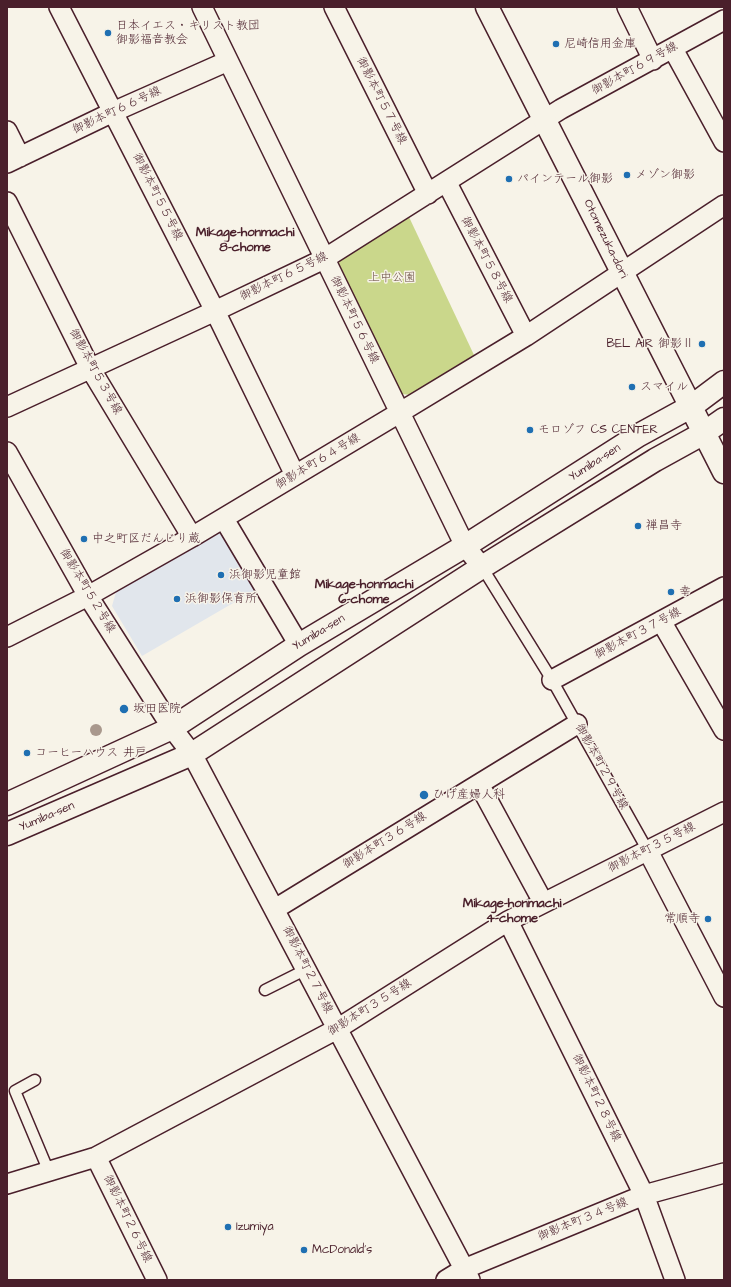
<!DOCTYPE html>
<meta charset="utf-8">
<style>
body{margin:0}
#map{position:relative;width:731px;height:1287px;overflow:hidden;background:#f7f3e8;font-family:"Architects Daughter",sans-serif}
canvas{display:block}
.frame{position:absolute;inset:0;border:8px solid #4a1f2b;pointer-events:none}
</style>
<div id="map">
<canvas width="731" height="1287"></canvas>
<div class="frame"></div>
</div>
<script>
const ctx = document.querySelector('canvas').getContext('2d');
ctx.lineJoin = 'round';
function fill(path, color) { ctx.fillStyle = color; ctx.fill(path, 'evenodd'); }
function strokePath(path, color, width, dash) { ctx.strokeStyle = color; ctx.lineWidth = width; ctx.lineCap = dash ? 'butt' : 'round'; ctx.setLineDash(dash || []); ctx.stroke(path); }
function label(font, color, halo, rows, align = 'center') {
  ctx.font = font + ' "Architects Daughter","Klee One",sans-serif'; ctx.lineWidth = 3; ctx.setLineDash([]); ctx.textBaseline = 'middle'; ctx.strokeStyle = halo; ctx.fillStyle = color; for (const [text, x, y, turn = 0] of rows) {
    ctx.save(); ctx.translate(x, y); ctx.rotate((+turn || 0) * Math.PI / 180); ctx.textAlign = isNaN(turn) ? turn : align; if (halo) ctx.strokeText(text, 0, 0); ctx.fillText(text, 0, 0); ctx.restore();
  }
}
fill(new Path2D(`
 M217,532L228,535L259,588L142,656L112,606L116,592Z`), '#e1e6ec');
fill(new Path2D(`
 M409,217L474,355L411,395L402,394L339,264L340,257Z`), '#cad78b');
const service = new Path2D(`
 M482,567L552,680L648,851
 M265,990L307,969
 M35,1080L15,1091L49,1172`);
const minor = new Path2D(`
 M59,7L215,311L295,475
 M202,7L465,546L482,567
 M334,7L428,194
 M627,7L653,60
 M673,49L724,142
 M7,131L20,157
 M7,163L113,112L228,61
 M447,183L526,336
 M7,202L90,368L192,537
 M7,407L215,311L324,259L561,109L724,20
 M7,452L88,596L172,728L192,754L470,1280
 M224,519L299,645
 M661,621L724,730
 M7,637L88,596L192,537L399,413L526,336L724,205
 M552,680L724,587
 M479,784L543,902
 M648,851L724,997
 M275,909L577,724
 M508,921L644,1195L675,1280
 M96,1157L157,1280
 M7,1184L96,1157L337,1029L508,921L724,812
 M446,1280L464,1269L644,1195L724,1173`);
const tertiary = new Path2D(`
 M487,7L724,472
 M7,804L172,728L299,645L465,546L639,435L692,406L724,382
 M7,834L192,754L482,567L655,460L704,433L724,419`);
strokePath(service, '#4a1f2b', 13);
strokePath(minor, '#4a1f2b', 22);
strokePath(tertiary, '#4a1f2b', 25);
strokePath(service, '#f7f3e8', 10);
strokePath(minor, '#f7f3e8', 19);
strokePath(tertiary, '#f7f3e8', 22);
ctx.fillStyle = '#a9988d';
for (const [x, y] of [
 [96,730]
]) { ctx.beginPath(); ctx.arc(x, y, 6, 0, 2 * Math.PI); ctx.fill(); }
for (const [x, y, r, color] of [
 [108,33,4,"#1f6fb2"],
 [556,44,4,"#1f6fb2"],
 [627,175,4,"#1f6fb2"],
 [509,179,4,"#1f6fb2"],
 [702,344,4,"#1f6fb2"],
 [632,387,4,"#1f6fb2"],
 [530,430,4,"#1f6fb2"],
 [638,526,4,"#1f6fb2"],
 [84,539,4,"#1f6fb2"],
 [221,575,4,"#1f6fb2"],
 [671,592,4,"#1f6fb2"],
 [177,599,4,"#1f6fb2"],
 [124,709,5,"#1f6fb2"],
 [27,753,4,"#1f6fb2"],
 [424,795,5,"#1f6fb2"],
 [708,919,4,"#1f6fb2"],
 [228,1227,4,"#1f6fb2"],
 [304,1250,4,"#1f6fb2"]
]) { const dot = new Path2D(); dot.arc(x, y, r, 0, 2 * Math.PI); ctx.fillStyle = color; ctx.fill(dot); strokePath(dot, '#f7f3e8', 1.5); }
label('12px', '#4a1f2b', '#f7f3e8', [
 ["日本イエス・キリスト教団",116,26],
 ["御影福音教会",116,40],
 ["尼崎信用金庫",564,44],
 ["メゾン御影",635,175],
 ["パインテール御影",517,179],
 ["BEL AIR 御影Ⅱ",694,344,"right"],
 ["スマイル",640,387],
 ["モロゾフ CS CENTER",538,430],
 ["禅昌寺",646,526],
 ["中之町区だんじり蔵",92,539],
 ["浜御影児童館",229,575],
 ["幸",679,592],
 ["浜御影保育所",185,599],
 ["坂田医院",133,709],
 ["コーヒーハウス 井戸",35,753],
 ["ひげ産婦人科",433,795],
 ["常順寺",700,919,"right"],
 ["Izumiya",236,1227],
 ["McDonald's",312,1250]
], 'left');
label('12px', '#4a1f2b', '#f7f3e8', [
 ["御影本町６９号線",635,69,-29],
 ["御影本町５７号線",381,101,63],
 ["御影本町６６号線",117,111,-25],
 ["御影本町５５号線",157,197,63],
 ["Otomezuka-dori",605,239,64],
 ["御影本町５８号線",486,260,62],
 ["御影本町６５号線",284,277,-26],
 ["御影本町５６号線",354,320,64],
 ["御影本町５３号線",95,372,61],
 ["御影本町６４号線",318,462,-31],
 ["Yumiba-sen",595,463,-33],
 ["御影本町５２号線",87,591,59],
 ["Yumiba-sen",319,633,-31],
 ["御影本町３７号線",638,634,-28],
 ["御影本町２９号線",601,767,61],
 ["Yumiba-sen",47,817,-23],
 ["御影本町３６号線",385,841,-32],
 ["御影本町３５号線",652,848,-27],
 ["御影本町２７号線",307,970,63],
 ["御影本町３５号線",370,1008,-32],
 ["御影本町２８号線",596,1098,64],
 ["御影本町２６号線",127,1219,64],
 ["御影本町３４号線",583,1220,-22]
]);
label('12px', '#6a4d43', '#f7f3e8', [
 ["上中公園",392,278]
]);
label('bold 13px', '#4a1f2b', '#f7f3e8', [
 ["Mikage-honmachi",245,233],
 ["8-chome",245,248],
 ["Mikage-honmachi",364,585],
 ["6-chome",364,600],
 ["Mikage-honmachi",512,904],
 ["4-chome",512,919]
]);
</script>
